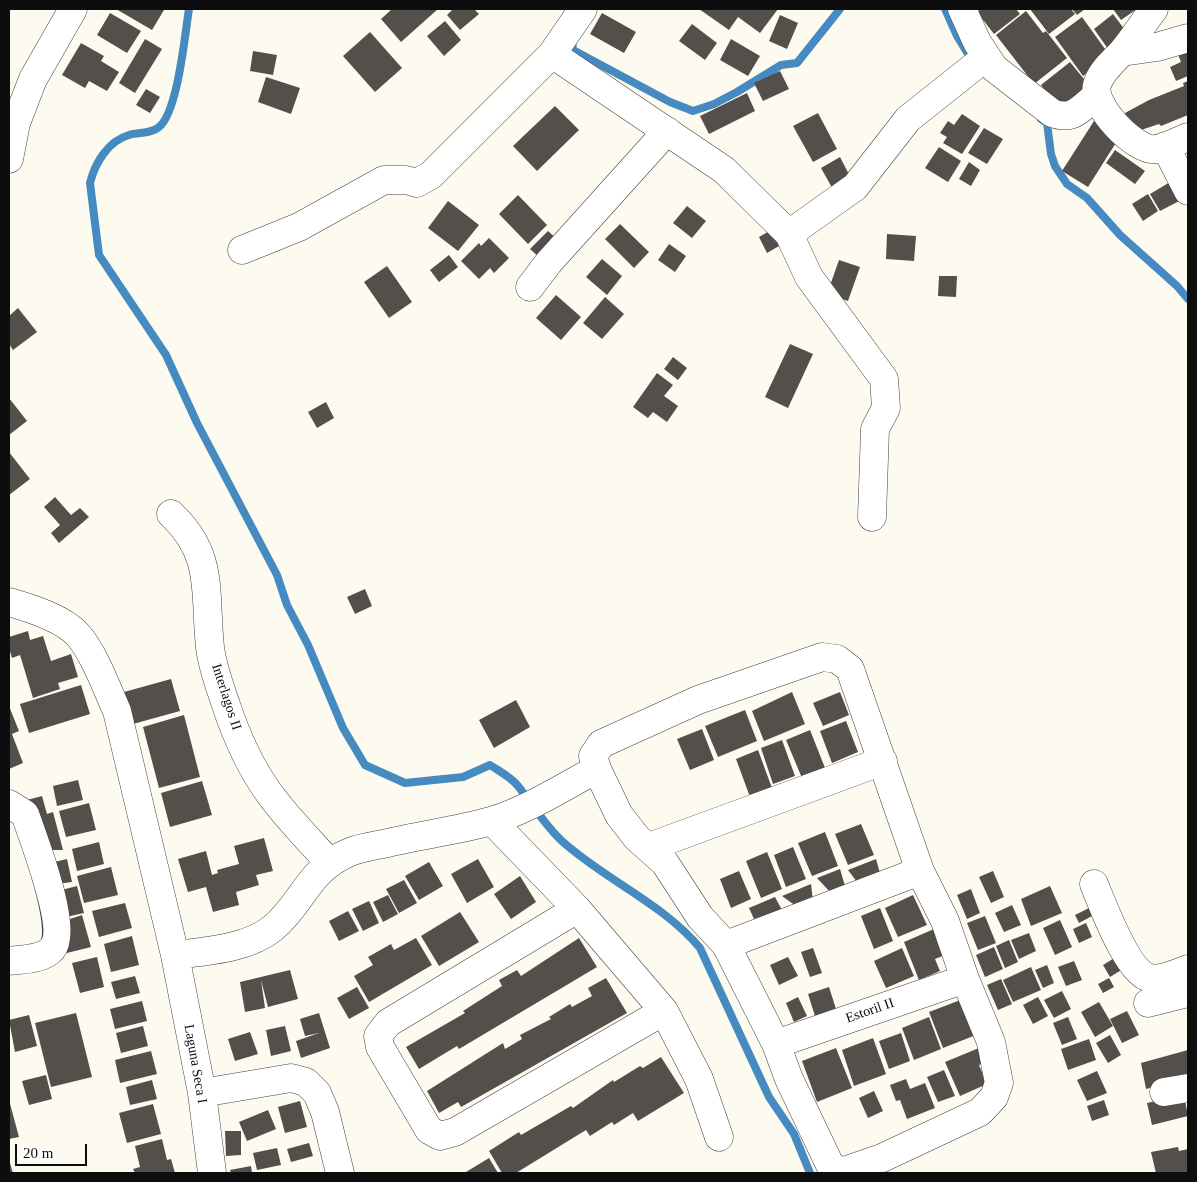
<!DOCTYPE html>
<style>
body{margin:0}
#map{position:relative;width:1197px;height:1182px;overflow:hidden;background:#fdfbef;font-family:"Times New Roman",serif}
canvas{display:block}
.frame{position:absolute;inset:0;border:10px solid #0d0d0d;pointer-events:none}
.scale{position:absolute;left:15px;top:1144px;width:72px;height:22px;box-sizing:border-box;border:2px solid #0d0d0d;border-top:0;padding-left:6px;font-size:15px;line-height:18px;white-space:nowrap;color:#0d0d0d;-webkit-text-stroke:4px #fff;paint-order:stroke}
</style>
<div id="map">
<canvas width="1197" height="1182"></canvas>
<div class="frame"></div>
<div class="scale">20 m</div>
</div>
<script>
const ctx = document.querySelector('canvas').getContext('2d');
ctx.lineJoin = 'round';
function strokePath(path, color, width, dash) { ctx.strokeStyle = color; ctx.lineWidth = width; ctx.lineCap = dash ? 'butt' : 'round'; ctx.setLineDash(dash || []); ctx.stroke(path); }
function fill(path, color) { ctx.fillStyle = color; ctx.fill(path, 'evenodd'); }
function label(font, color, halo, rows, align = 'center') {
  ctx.font = font + ' "Times New Roman",serif'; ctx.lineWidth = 5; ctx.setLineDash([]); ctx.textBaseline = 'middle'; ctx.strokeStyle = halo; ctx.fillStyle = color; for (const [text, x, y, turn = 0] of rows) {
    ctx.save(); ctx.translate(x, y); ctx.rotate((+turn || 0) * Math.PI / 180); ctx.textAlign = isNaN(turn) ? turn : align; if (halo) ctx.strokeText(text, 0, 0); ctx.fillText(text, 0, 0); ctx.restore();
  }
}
strokePath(new Path2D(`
 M189,9C185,33 178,112 159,127C151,134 139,132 129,135C108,141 95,163 90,183L99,255L166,355L197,423L277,575L287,605L308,645L343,728L365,765L405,783L463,777L490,765C499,771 511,777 518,786C532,804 546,827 563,842C607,881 662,903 700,948L769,1097L794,1134L810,1173
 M945,9L957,36L973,62
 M572,40L573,50L670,102L693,111L714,104L737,92L781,65L797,63L840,9
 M1041,119L1047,123L1051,154L1055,166L1067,184L1087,198L1120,235L1177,286L1188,299`), '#458bc1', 8);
fill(new Path2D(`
 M116,9H162L164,10L152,30Z
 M392,9H438L401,42L381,19Z
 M453,9H474L479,14L460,30L447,15Z
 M699,9H778L760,33L738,17L729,30Z
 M981,9H1016L1020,14L994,34L977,12Z
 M1030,9H1071L1075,14L1049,34Z
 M1072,9H1085L1077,15Z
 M1113,9H1137L1121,20Z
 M1026,11L1043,33L1046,31L1067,58L1034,84L996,35Z
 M110,13L141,31L127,53L97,35Z
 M602,13L636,32L624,53L590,34Z
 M1113,14L1128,34L1108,49L1094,29Z
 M780,15L798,23L787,49L769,41Z
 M1082,17L1110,56L1083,76L1055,37Z
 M445,21L461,40L444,56L427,36Z
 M692,24L717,43L705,60L679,41Z
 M370,32L402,68L375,92L343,56Z
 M145,39L162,49L135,93L119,83Z
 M731,39L760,56L748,76L720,60Z
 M1188,41V76L1176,81L1170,67L1181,62L1175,47Z
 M81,43L104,56L101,61L119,72L107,91L89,81L85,88L62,75Z
 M253,51L277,55L273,75L250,71Z
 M1070,62L1093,90L1063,113L1041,85Z
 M780,71L789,89L763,101L754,83Z
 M266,77L300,88L291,114L258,102Z
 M1188,81V115L1161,126L1159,124L1132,133L1125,113L1149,100L1184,86L1183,83Z
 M146,89L160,97L150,113L136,105Z
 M747,93L755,111L709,134L700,116Z
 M555,106L579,130L537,171L513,146Z
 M818,113L837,149L813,162L793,126Z
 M962,114L980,126L962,154L943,143L947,137L940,133L948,121L954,125Z
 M1094,121L1119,138L1088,187L1062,171Z
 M984,128L1003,139L987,164L968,153Z
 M939,147L961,161L948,182L925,168Z
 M1115,150L1145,171L1135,184L1106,163Z
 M840,157L854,184L835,193L821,168Z
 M969,162L980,170L971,186L959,179Z
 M1177,178L1187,197L1160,211L1150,194Z
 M1148,194L1158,211L1143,221L1132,204Z
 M518,195L547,225L528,244L499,214Z
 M448,201L479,225L458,251L428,228Z
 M687,206L706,221L692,238L673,223Z
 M620,224L649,252L634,268L605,239Z
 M778,226L786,242L767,253L759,237Z
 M548,231L558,240L540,258L530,249Z
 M887,234L916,236L914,261L886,259Z
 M489,238L509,258L494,273L490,268L479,279L461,261L479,243L481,246Z
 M669,244L686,256L675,272L658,260Z
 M449,255L458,267L439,282L430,270Z
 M602,259L622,276L607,295L586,277Z
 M839,260L860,267L848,301L827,294Z
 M387,266L412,302L389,318L364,282Z
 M939,276H957L956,297L938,296Z
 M556,295L581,317L561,340L536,318Z
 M605,297L624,314L602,339L583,323Z
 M18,308L37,332L13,350L9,344V316Z
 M790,344L813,354L788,408L765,397Z
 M673,357L687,368L678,380L664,369Z
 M657,373L673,385L664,396L678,406L667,422L653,412L648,418L633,407Z
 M9,398L27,421L9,435Z
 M326,402L334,418L317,428L308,412Z
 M9,452L30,479L9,495Z
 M55,497L71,515L80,508L89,517L59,543L51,533L60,525L44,507Z
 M365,589L372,606L355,614L347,597Z
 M28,631L30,640L43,636L51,661L71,654L78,677L58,683L60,689L33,698L20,655L12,658L9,648V637Z
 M171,679L180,711L133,724L124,692Z
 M81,685L90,714L29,733L20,704Z
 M792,692L805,724L764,741L752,711Z
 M840,692L849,715L823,726L813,703Z
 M516,700L530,727L494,748L479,720Z
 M9,706L19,731L12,734L23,763L9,769Z
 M745,710L757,741L718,757L705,726Z
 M184,715L200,777L159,788L143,727Z
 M846,721L858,752L832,763L820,731Z
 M702,729L714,760L690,770L677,739Z
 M810,730L825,768L802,778L786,740Z
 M782,740L795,776L773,784L761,748Z
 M758,750L772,788L750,797L736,759Z
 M78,780L83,800L57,806L53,786Z
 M202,781L212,815L170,827L161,793Z
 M42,796L47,814L53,812L63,850H43L27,800Z
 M89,803L96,830L66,837L59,811Z
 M861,824L874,855L848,865L835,834Z
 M825,832L838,866L812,876L798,843Z
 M264,838L273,871L256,875L259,885L236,892L239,905L213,912L206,887L188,892L178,859L206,851L212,875L218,873L217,870L239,864L234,846Z
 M99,842L104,864L77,871L72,849Z
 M793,847L806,879L786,887L774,855Z
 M767,852L782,889L761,898L746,861Z
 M67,859L72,882L50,885L46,864Z
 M478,859L494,887L467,903L451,874Z
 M876,859L880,873L860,886L848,870Z
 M429,862L443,886L419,900L405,876Z
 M111,867L118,895L84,903L77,876Z
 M840,869L845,886L831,893L817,878Z
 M739,871L751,899L731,908L720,879Z
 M993,871L1004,897L991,903L979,877Z
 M520,876L536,902L511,919L494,894Z
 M404,880L417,903L399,913L386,889Z
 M811,884L813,901L796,906L782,896Z
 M77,886L84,913L57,919L54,892Z
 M1050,886L1062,913L1031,926L1021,899Z
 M971,889L980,913L967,919L957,895Z
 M388,895L398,914L383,922L373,902Z
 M913,895L927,925L898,937L885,908Z
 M775,897L782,910L754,919L749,908Z
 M369,901L379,923L363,931L352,909Z
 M125,903L132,928L99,937L92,911Z
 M1012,905L1021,925L1004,932L995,913Z
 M1091,907L1094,915L1079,923L1075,915Z
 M880,908L893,941L874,949L861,916Z
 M348,911L359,931L339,941L329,921Z
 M460,912L479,942L439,966L421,936Z
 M82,915L91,947L63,954L58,923Z
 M985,916L996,943L978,950L967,923Z
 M1060,920L1072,947L1055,955L1043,928Z
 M1086,923L1092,937L1079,943L1073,929Z
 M934,929L945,955L935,959L940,971L919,980L904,942Z
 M1029,933L1036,951L1019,959L1011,940Z
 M132,936L139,965L111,972L104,944Z
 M416,938L432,965L369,1002L354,976L373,965L368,957L391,944L394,950Z
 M579,938L597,967L459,1049L457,1046L419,1069L406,1047L465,1013L463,1011L502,986L499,980L517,970L521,976Z
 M1009,940L1018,962L1005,968L996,946Z
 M994,947L1003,969L985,977L976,955Z
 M813,948L822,973L810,977L801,952Z
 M902,948L914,976L886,988L874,961Z
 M97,957L104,987L80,993L72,963Z
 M788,957L798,976L779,985L770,965Z
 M1116,957L1123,969L1110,977L1103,965Z
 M1074,961L1082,980L1066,986L1058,967Z
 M1047,965L1054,983L1043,988L1035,970Z
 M1031,967L1041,990L1013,1002L1003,980Z
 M290,970L298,999L268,1007L261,980L265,1008L245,1012L240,982Z
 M135,976L140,993L116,999L111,982Z
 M606,978L627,1013L461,1107L458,1102L439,1113L427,1091L503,1043L505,1049L522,1039L520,1035L551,1019L549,1017L570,1004L572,1007L592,996L588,988Z
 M1109,978L1114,987L1103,993L1098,984Z
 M1001,979L1012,1004L998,1010L987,985Z
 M357,987L369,1008L349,1019L337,998Z
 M829,987L836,1009L815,1016L808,994Z
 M1062,991L1071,1009L1054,1018L1044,1000Z
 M798,997L807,1016L794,1022L786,1003Z
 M1038,997L1048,1016L1033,1024L1023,1005Z
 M963,999L976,1035L943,1048L929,1012Z
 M142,1001L147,1021L115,1029L110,1009Z
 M1099,1002L1113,1026L1095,1037L1081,1012Z
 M1127,1011L1139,1035L1122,1043L1110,1019Z
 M76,1013L92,1077L51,1087L35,1023Z
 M319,1013L330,1048L301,1058L296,1041L319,1033L305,1036L300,1019Z
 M29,1015L37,1046L15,1052L9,1020Z
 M929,1017L941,1049L914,1060L902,1028Z
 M1068,1017L1077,1039L1062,1045L1053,1023Z
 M143,1026L148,1046L121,1053L116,1033Z
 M285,1026L291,1051L271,1056L266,1030Z
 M250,1032L258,1054L235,1061L228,1039Z
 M901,1033L910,1061L889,1069L879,1041Z
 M1110,1035L1121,1055L1108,1063L1096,1043Z
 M873,1038L886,1074L854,1086L842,1050Z
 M1089,1039L1096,1060L1068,1070L1061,1049Z
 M836,1048L852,1088L817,1102L802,1061Z
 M979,1048L985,1062L979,1065L987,1084L960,1096L945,1062Z
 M1188,1050V1079L1146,1089L1141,1063Z
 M151,1051L157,1074L120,1083L115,1060Z
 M661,1057L684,1093L638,1121L633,1113L614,1125L612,1122L590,1136L586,1130L516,1173H502L489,1151L519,1132L521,1135L571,1106L573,1108L613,1080L614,1082L640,1066L643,1068Z
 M944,1070L955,1096L938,1102L927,1077Z
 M1097,1071L1107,1093L1087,1101L1077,1080Z
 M46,1075L52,1099L29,1105L22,1081Z
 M906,1079L910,1089L925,1083L935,1108L907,1119L900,1100L896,1101L890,1085Z
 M152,1080L157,1099L130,1105L126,1087Z
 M1183,1090L1188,1116L1152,1125L1147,1103L1165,1099Z
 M874,1091L883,1111L868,1118L859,1098Z
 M9,1100L19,1137L9,1139Z
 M1104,1100L1109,1115L1092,1121L1087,1106Z
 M300,1101L307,1127L285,1133L278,1107Z
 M153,1104L161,1134L127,1143L119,1113Z
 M268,1110L276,1129L247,1141L239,1122Z
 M225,1131H241V1155L226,1156Z
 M162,1139L167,1160L171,1159L175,1173H135L133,1169L140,1167L135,1146Z
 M309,1143L313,1156L291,1162L287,1149Z
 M1178,1147L1179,1151L1188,1149V1173H1156L1151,1152Z
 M277,1148L281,1165L257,1170L253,1153Z
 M489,1158L498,1173H467L466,1172Z
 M9,1160L13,1173H9Z
 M251,1166L252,1173H231L230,1170Z`), '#554f4b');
const minor = new Path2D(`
 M583,9L552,54L724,170L789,234L809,277L884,379L886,408L875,429L872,517
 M962,9L977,42L994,68L1052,113C1073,121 1080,109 1095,97
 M1154,9C1143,23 1134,38 1122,52C1113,62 1101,71 1097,85C1091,105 1135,152 1156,149C1166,148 1179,140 1188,137
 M1122,52L1157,47L1188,38
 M1165,146L1188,191
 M9,159L16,123L33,79L73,9
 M789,234L855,187L908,119L986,57
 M242,250L299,227L384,180H406L417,183L431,175L552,54
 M530,287L549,262L667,131
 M171,514C215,555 204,593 210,647C212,666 220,687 226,705C236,735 251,768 269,793C287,818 309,840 329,862
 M9,602C30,608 63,618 78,635C94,653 107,689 117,711L175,955L202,1093L212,1173
 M822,657L837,659L850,669L920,871L945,921L965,979L991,1042L999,1083L994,1097L980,1112L882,1158L841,1172L830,1165L789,1079L776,1044L726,945L700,917L665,863L637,838L619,815L597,769L593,756L601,744L698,700Z
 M9,804L25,814C33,838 69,929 52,949C42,960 23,959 9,961
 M492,821L577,909L664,1011L699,1079L719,1137
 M649,847L883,761
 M1094,884C1103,906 1126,968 1147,977C1159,982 1177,973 1188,969
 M577,909L388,1023L378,1036L380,1047L429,1130L440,1136L455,1132L664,1011
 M726,945L920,871
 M175,955C207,951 247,949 273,928C304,902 307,870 350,852C360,848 373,846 383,844C419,835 456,831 491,821C528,810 563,787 597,769
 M1148,1003L1188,993
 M776,1044L965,979
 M1164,1092L1188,1088
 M202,1093L291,1078L306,1082L317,1093L325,1112L340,1173`);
strokePath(minor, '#404040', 29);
strokePath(minor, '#fff', 28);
label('14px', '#0d0d0d', '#fff', [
 ["Interlagos II",226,697,72],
 ["Estoril II",870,1011,-19],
 ["Laguna Seca I",195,1064,80]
]);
</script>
